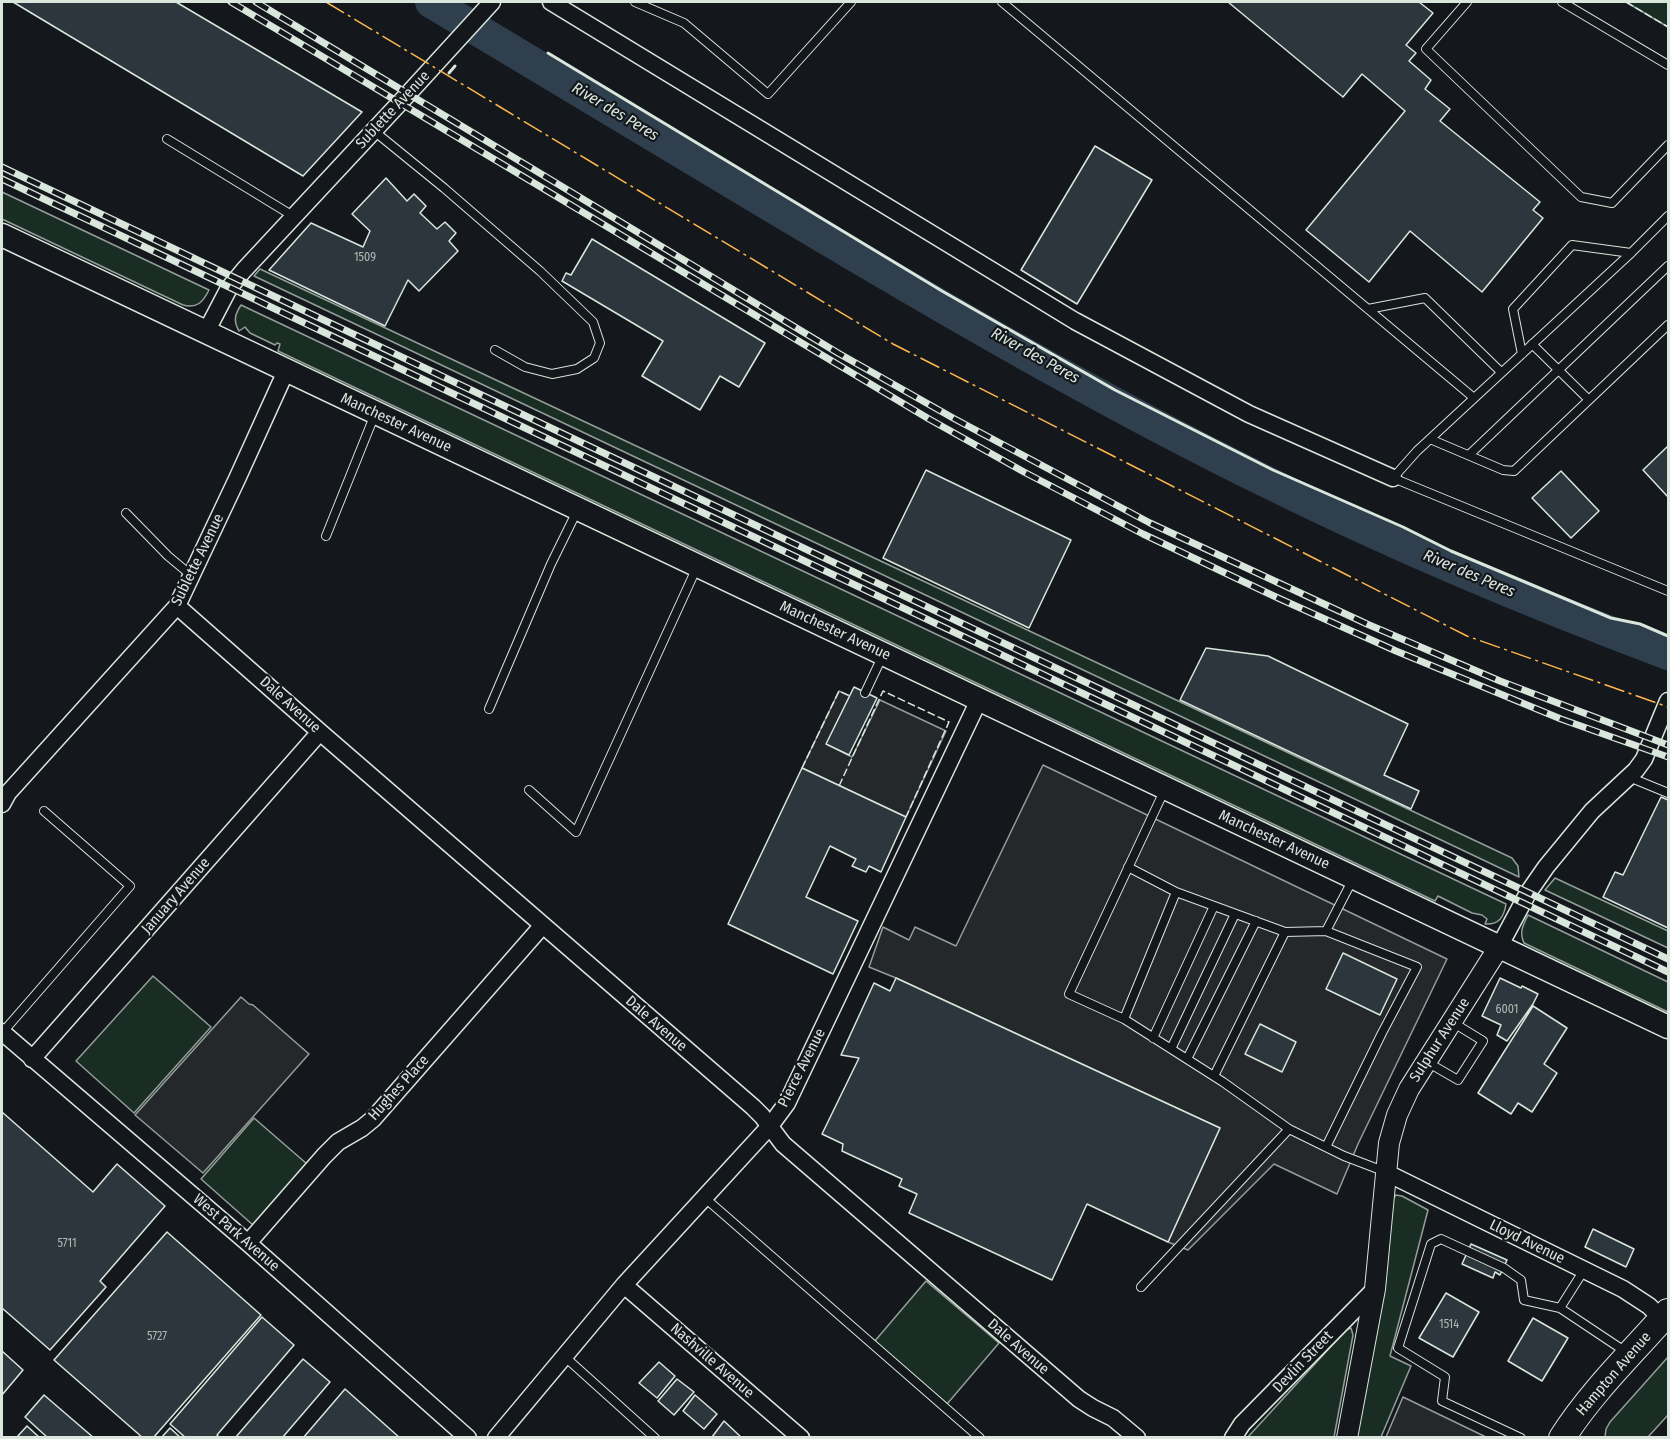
<!DOCTYPE html>
<style>
body{margin:0}
#map{position:relative;width:1670px;height:1439px;overflow:hidden;background:#14181c;font-family:"Fira Sans Condensed",sans-serif}
canvas{display:block}
.frame{position:absolute;inset:0;border:3px solid #d8e6dc;pointer-events:none}
</style>
<div id="map">
<canvas width="1670" height="1439"></canvas>
<div class="frame"></div>
</div>
<script>
const ctx = document.querySelector('canvas').getContext('2d');
ctx.lineJoin = 'round';
function fill(path, color) { ctx.fillStyle = color; ctx.fill(path, 'evenodd'); }
function strokePath(path, color, width, dash) { ctx.strokeStyle = color; ctx.lineWidth = width; ctx.lineCap = dash ? 'butt' : 'round'; ctx.setLineDash(dash || []); ctx.stroke(path); }
function label(font, color, halo, rows, align = 'center') {
  ctx.font = font + ' "Fira Sans Condensed",sans-serif'; ctx.lineWidth = 4.5; ctx.setLineDash([]); ctx.textBaseline = 'middle'; ctx.strokeStyle = halo; ctx.fillStyle = color; for (const [text, x, y, turn = 0] of rows) {
    ctx.save(); ctx.translate(x, y); ctx.rotate((+turn || 0) * Math.PI / 180); ctx.textAlign = isNaN(turn) ? turn : align; if (halo) ctx.strokeText(text, 0, 0); ctx.fillText(text, 0, 0); ctx.restore();
  }
}
const green = new Path2D(`
 M1626,2H1668V27Z
 M2,192L209,290C203,302 197,309 183,305L2,219Z
 M260,269L1512,858L1518,866L1519,877L254,276Z
 M241,305L1506,904C1504,917 1499,925 1485,924L1487,919L1482,915L1472,913L1438,896L1435,901L278,351L280,344L277,343L275,345L250,333L245,327L239,331C233,321 235,314 241,305Z
 M1555,878L1668,931V948L1545,890Z
 M1528,915L1668,982V1012L1524,943C1519,932 1523,925 1528,915Z
 M153,976L211,1027L134,1113L76,1061Z
 M254,1118L307,1164L253,1225L201,1179Z
 M1396,1195L1402,1196L1428,1210L1390,1356L1411,1366L1381,1437L1355,1438L1392,1200Z
 M926,1281L999,1343L947,1404L874,1342Z
 M1351,1328L1353,1335L1334,1437L1247,1438L1346,1330Z
 M1668,1357V1415L1648,1437H1605L1606,1429L1610,1422Z`);
fill(green, '#1a2d24');
strokePath(green, '#939e99', 1.5);
const parking = new Path2D(`
 M839,691L850,696L827,744L852,757L880,700L946,731L906,817L802,768Z
 M1043,765L1447,959L1358,1144L1337,1194L1274,1164L1188,1250L1168,1242L1220,1128L896,978L869,967L883,927L909,940L915,927L956,946Z
 M241,997L249,1004L253,1005L309,1054L203,1173L135,1115Z
 M1403,1397L1486,1437H1386Z`);
fill(parking, '#24282b');
strokePath(parking, '#939e99', 1.5);
strokePath(new Path2D(`
 M431,2C538,66 645,130 751,194C920,295 1090,395 1267,482C1398,547 1532,603 1668,654`), '#2f3f4d', 32);
const building = new Path2D(`
 M13,2H176L362,112L303,176Z
 M1228,2H1419L1433,13L1406,45L1416,53L1409,61L1431,80L1425,89L1450,109L1440,121L1540,202L1533,210L1543,218L1482,292L1410,231L1369,282L1306,230L1405,111L1362,74L1343,97Z
 M1095,146L1152,180L1077,304L1021,270Z
 M386,178L407,201L414,194L426,206L420,213L437,229L445,222L456,233L449,241L458,251L419,291L408,280L385,326L269,270L311,223L363,247L370,231L352,214Z
 M592,239L765,343L739,387L720,376L700,410L642,376L663,341L562,281L566,273L571,275Z
 M1668,446V497L1643,470Z
 M926,470L1071,540L1029,628L883,558Z
 M1561,471L1599,511L1571,538L1532,498Z
 M1206,648L1268,656L1408,724L1384,775L1419,791L1411,809L1180,700Z
 M854,687L877,698L849,755L826,744Z
 M802,768L906,817L881,872L869,866L866,872L852,866L856,859L830,846L806,897L858,921L833,974L728,924Z
 M1661,797L1668,800V928L1603,897L1615,872L1623,875Z
 M1343,953L1397,979L1380,1015L1326,989Z
 M896,978L1220,1128L1168,1242L1087,1204L1052,1280L909,1213L917,1194L899,1186L902,1179L842,1151L843,1144L822,1134L859,1058L841,1055L874,983L890,991Z
 M1500,978L1521,988L1522,986L1538,994L1533,1004L1507,1041L1497,1035L1501,1025L1482,1016Z
 M1533,1006L1567,1028L1544,1064L1557,1073L1532,1112L1518,1103L1511,1114L1478,1093Z
 M1260,1024L1296,1042L1282,1072L1245,1054Z
 M2,1112L93,1192L117,1164L165,1206L100,1281L106,1287L50,1350L2,1308Z
 M1593,1229L1634,1249L1626,1267L1585,1247Z
 M167,1232L261,1315L153,1438H143L54,1360Z
 M1471,1244L1507,1260L1500,1275L1495,1272L1493,1278L1462,1264Z
 M1446,1293L1479,1312L1453,1357L1419,1338Z
 M262,1317L294,1345L217,1435L220,1438H186L170,1424Z
 M1533,1318L1568,1338L1542,1381L1508,1361Z
 M2,1351L23,1370L2,1395Z
 M303,1359L330,1382L282,1438H235Z
 M659,1362L675,1376L657,1398L639,1383Z
 M677,1379L694,1392L674,1415L658,1401Z
 M345,1389L400,1438H303Z
 M44,1395L94,1438H48L25,1417Z
 M695,1395L717,1414L704,1429L683,1411Z
 M724,1421L742,1438L712,1437Z
 M27,1426L40,1438H16Z
 M170,1428L181,1438H161Z`);
fill(building, '#2c363c');
strokePath(building, '#d8e6dc', 1.5);
const service = new Path2D(`
 M635,2L684,23L768,94L851,2
 M1002,2L1474,398
 M1467,2L1426,49L1581,197L1612,203L1668,145
 M1562,2L1668,65
 M374,131L444,188L540,271L593,322L600,343L594,358L577,369L552,374L525,367L495,350
 M167,139L293,216
 M1668,216L1631,253L1417,451L1393,478L1668,591
 M1368,309L1425,298L1501,372
 M1532,344L1589,400
 M1522,354L1513,309L1572,245L1631,253
 M1430,439L1503,470L1514,471L1668,325
 M1469,455L1668,266
 M126,513L168,556L192,576
 M326,536L375,414
 M865,693L883,655
 M489,709L551,564L578,509
 M1629,777L1668,793
 M1165,789L1069,994L1124,1019L1176,892
 M529,790L576,832L697,567
 M1128,867L1176,892L1285,932L1326,931
 M1124,1019L1223,1082L1289,1129
 M2,1033L130,886L44,811
 M1153,1038L1214,906
 M1171,1049L1235,914
 M1187,1059L1256,921
 M1427,1062L1458,1080L1483,1041L1452,1022
 M1214,1076L1285,932
 M1326,1147L1382,1033L1417,967L1326,931L1353,879
 M705,1198L980,1438
 M1141,1287L1289,1129L1344,1156L1386,1172
 M1560,1308L1584,1270
 M564,1356L655,1438
 M1521,1438L1442,1401L1445,1377L1398,1348L1431,1244L1441,1239L1504,1268L1521,1280L1524,1300L1560,1308L1626,1352`);
const minor = new Path2D(`
 M551,2L1075,321L1249,414L1393,478
 M206,332L229,288L244,270L408,94L492,2
 M177,606L320,732L753,1107L762,1116L783,1144L1079,1399L1093,1408L1113,1418L1137,1438
 M2,804L8,793L177,606L237,479L286,371
 M1499,947L1528,893L1546,867L1592,811L1636,770L1644,759L1668,701
 M2,1032L248,1243L468,1438
 M32,1059L320,732
 M1387,1173L1623,1289L1649,1306L1662,1319
 M248,1243L324,1156L338,1142L362,1128L373,1119L543,925
 M624,1285L801,1438
 M496,1438L624,1285L770,1126L787,1103L979,700
 M1233,1438L1242,1424L1375,1289`);
const tertiary = new Path2D(`
 M1347,1438L1375,1289L1389,1143L1397,1115L1409,1089L1499,947`);
const secondary = new Path2D(`
 M2,235L1668,1027`);
const primary = new Path2D(`
 M1562,1438C1592,1391 1632,1353 1668,1312`);
strokePath(service, '#d8e6dc', 10);
strokePath(minor, '#d8e6dc', 19);
strokePath(tertiary, '#d8e6dc', 22);
strokePath(secondary, '#d8e6dc', 25);
strokePath(primary, '#d8e6dc', 28);
strokePath(service, '#14181c', 8);
strokePath(minor, '#14181c', 16);
strokePath(tertiary, '#14181c', 20);
strokePath(secondary, '#14181c', 22);
strokePath(primary, '#14181c', 26);
const rail = new Path2D(`
 M231,2L929,419L1024,472L1143,534L1278,598L1396,651L1561,719L1668,757
 M256,2L838,353L953,418L1150,523L1367,624L1500,681L1668,745
 M2,167L1668,959
 M2,179L1668,972`);
strokePath(rail, '#d8e6dc', 7);
strokePath(rail, '#14181c', 4.5, [14]);
strokePath(new Path2D(`
 M1626,2L1668,27
 M802,768L839,691L850,696
 M839,786L883,691L949,722L906,817`), '#d8e6dc', 1.5, [8, 3]);
strokePath(new Path2D(`
 M548,53L942,291L1115,390L1273,470L1403,527L1451,551L1611,618L1640,624L1668,636
 M449,73L455,66`), '#d8e6dc', 3);
strokePath(new Path2D(`
 M326,2L893,344L1467,636L1668,707`), '#ffb74d', 1.5, [21, 4.5, 3, 4.5]);
label('12px', '#adbab4', null, [
 ["1509",365,258],
 ["6001",1507,1010],
 ["5711",67,1244],
 ["1514",1449,1325],
 ["5727",157,1337]
]);
label('15px', '#d8e6dc', '#14181c', [
 ["Sublette Avenue",393,110,-47],
 ["Manchester Avenue",396,423,25],
 ["Sublette Avenue",198,560,-64],
 ["Manchester Avenue",835,631,25],
 ["Dale Avenue",290,705,42],
 ["Manchester Avenue",1274,840,25],
 ["January Avenue",176,896,-49],
 ["Dale Avenue",656,1024,41],
 ["Sulphur Avenue",1440,1040,-57],
 ["Pierce Avenue",802,1068,-63],
 ["Hughes Place",399,1088,-48],
 ["West Park Avenue",236,1233,41],
 ["Lloyd Avenue",1527,1242,26],
 ["Dale Avenue",1018,1347,41],
 ["Nashville Avenue",712,1361,41],
 ["Devlin Street",1303,1362,-46],
 ["Hampton Avenue",1614,1374,-49]
]);
label('italic 16px', '#d8e6dc', '#14181c', [
 ["River des Peres",615,112,31],
 ["River des Peres",1035,356,29],
 ["River des Peres",1469,574,23]
]);
</script>
